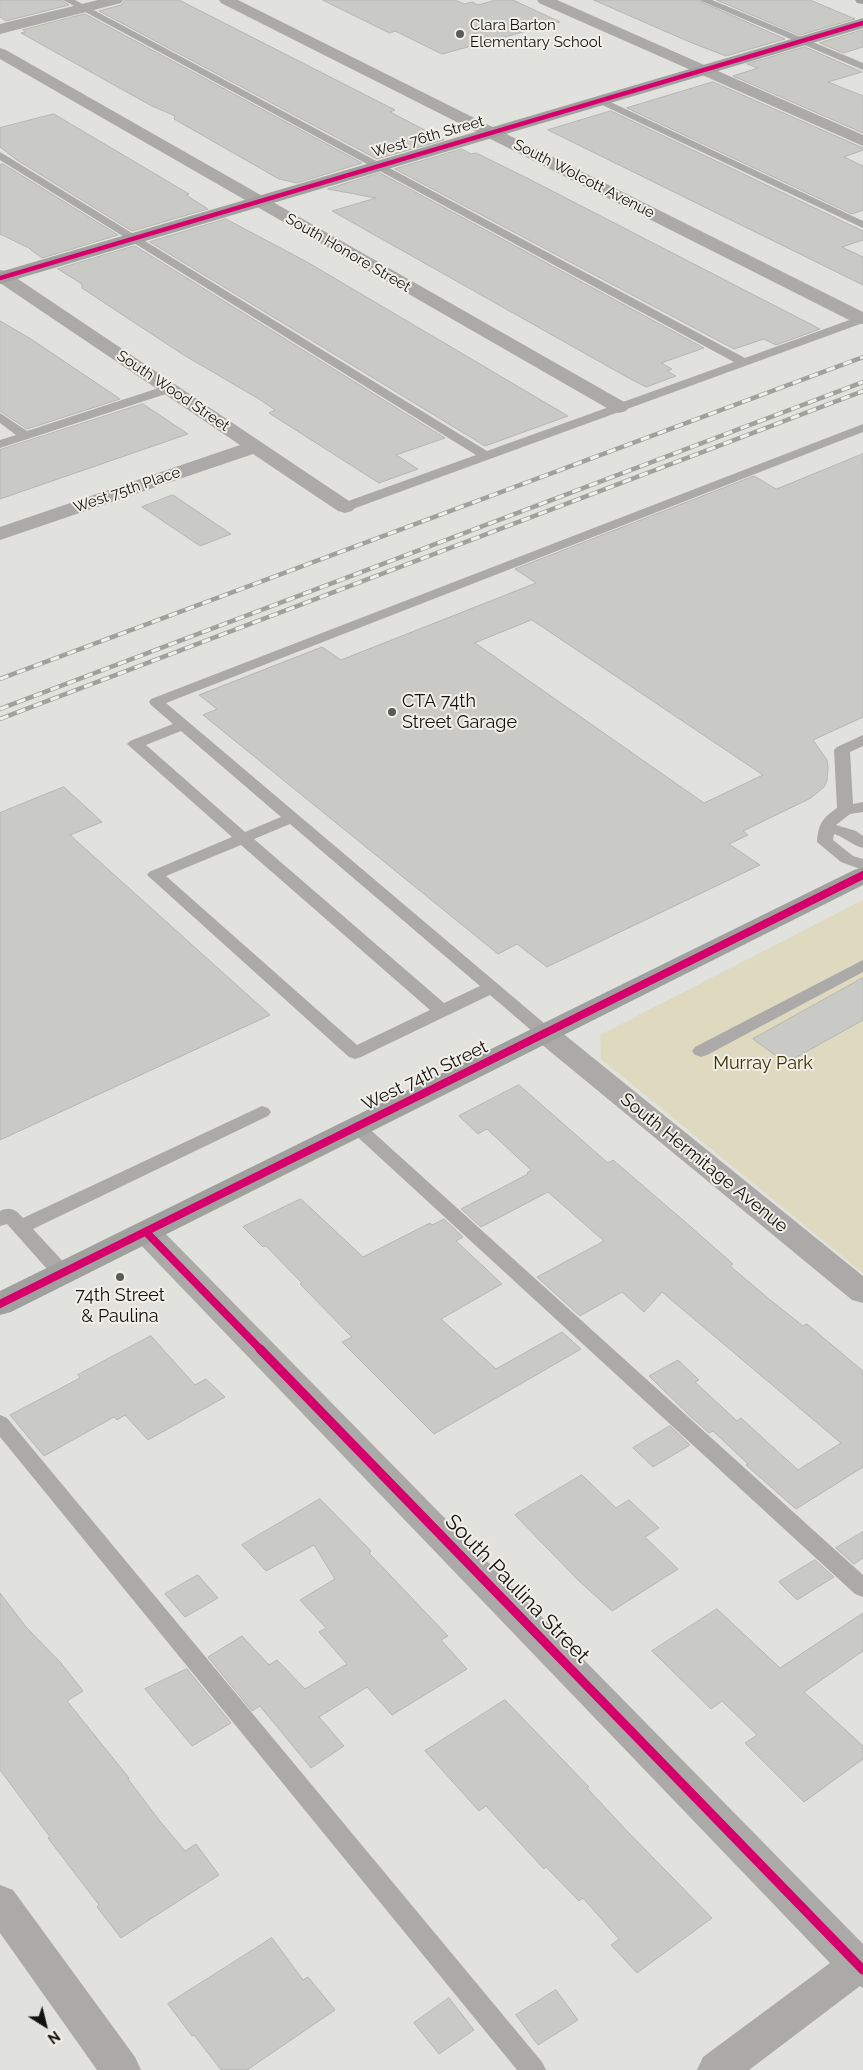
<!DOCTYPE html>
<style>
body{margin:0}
#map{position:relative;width:863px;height:2070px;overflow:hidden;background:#e1e1dd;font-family:Raleway,sans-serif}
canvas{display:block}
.north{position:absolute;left:20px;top:2000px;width:50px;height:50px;-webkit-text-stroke:4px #f1efe8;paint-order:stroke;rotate:144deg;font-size:14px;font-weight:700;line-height:20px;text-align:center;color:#12120f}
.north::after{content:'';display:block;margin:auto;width:18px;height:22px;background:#12120f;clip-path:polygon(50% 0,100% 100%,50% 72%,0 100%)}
</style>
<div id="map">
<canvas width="863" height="2070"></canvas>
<div class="north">N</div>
</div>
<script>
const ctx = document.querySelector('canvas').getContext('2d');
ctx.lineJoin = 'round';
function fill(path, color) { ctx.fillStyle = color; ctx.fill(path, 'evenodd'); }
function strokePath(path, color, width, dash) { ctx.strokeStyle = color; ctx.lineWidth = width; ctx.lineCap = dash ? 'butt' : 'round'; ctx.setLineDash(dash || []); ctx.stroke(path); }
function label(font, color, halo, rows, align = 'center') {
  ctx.font = font + ' Raleway,sans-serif'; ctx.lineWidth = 4; ctx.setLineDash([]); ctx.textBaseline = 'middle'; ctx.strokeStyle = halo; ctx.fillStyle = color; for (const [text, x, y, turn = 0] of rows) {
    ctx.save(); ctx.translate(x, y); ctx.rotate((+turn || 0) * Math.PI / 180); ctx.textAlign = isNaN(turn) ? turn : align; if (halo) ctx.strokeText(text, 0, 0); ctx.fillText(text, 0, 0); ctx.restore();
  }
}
fill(new Path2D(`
 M863,900V1273L601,1059L600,1035Z`), '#ded9bf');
const building = new Path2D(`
 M0,0H61L69,5L6,21L0,17Z
 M125,0H179L395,110L390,112L444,140L377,159L99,11L121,5Z
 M323,0H455L464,4L472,2L478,5L496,0H513L560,22L442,54L395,31L390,33Z
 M594,0H697L785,39L726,56L692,43Z
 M717,0H810L855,19L800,35Z
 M85,14L362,163L297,183L279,179L174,119L175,116L150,105L21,33L26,32L23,30Z
 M863,30V47L843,53L820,43Z
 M805,47L862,72L828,82L863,96V133L733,76L758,68L747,64Z
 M713,82L863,148V150L844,157L863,166V210L852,214L627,108Z
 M611,111L863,231V240L842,247L863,257V285L548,130Z
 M54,114L189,194L186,195L208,209L132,231L17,160L0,147V128Z
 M462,149L471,154L476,153L527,178L820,329L776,345L764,339L734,349L395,169Z
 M3,164L118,235L42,258L30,249H31L0,234V165Z
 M380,173L704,348L661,363L672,369L667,371L676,376L646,387L625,376L332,211L376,198L328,189Z
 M226,219L307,262L568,416L485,446L150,242Z
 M135,246L445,438L396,455L418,469L379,483L269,413L275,410L259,399L182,354L82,288V284L58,269Z
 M0,321L31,339L120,399L27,429L0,411Z
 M143,404L188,434L0,499V450Z
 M863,454V717L813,740L827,760L828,767L827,781L824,787L811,798L743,831L748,835L729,844L760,865L547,967L517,944L498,954L203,715L217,709L199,695L322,647L341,660L536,583L515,569L754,476L776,489ZM532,620L763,775L704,803L475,643Z
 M173,495L231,534L200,546L142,507Z
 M64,787L102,822L70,835L270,1015L0,1140V813Z
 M863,978V1020L786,1063L753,1039Z
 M519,1085L608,1163L613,1160L684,1221L733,1264L730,1266L769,1299L803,1326L807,1324L863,1371V1467L796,1509L746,1465L748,1464L713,1431L709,1433L689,1415L649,1376L678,1360L699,1380L695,1382L737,1421L741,1418L798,1470L841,1443L662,1292L644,1312L622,1292L580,1316L537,1277L604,1241L548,1192L481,1227L461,1209L528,1174L527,1173L531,1170L487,1129L478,1134L459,1116Z
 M301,1199L363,1257L430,1223L432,1225L444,1219L463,1237L456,1241L502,1284L441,1319L496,1369L562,1332L581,1349L434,1434L342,1342L352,1337L300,1284L302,1283L266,1246L263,1247L243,1227Z
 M151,1336L195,1385L206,1379L225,1397L148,1440L125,1415L117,1420L114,1417L44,1456L10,1415L80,1378L78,1375Z
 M670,1426L690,1445L653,1467L633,1448Z
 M582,1475L616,1508L629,1500L659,1528L645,1537L678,1569L612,1611L578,1580L515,1515Z
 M320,1499L371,1551L369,1553L448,1636L441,1640L467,1669L392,1715L367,1687L319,1717L344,1746L311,1768L260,1706L252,1711L208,1657L242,1636L269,1665L277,1660L305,1689L347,1664L319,1632L326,1628L300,1600L335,1579L314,1545L266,1571L242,1545Z
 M863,1532V1558L854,1564L836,1548Z
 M815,1560L834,1577L797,1600L779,1582Z
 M198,1575L218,1598L185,1617L165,1594Z
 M0,1593L26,1627L61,1663L83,1691L67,1701L129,1778L128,1779L159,1820L185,1851L196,1844L219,1875L121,1938L97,1907L99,1905L48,1838L50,1837L0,1770Z
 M717,1609L780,1668L863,1613V1651L804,1692L863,1746V1759L804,1802L745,1743L757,1735L722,1701L711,1709L652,1651Z
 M187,1669L231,1723L192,1746L145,1689Z
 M505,1700L589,1787L587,1788L626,1830L712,1918L637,1973L611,1945L619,1939L583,1898L579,1901L546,1867L544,1869L486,1806L479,1811L425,1751Z
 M272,1938L303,1980L308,1977L335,2010L247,2070H221L194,2035L192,2036L168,2004Z
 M556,1990L578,2020L538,2045L516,2015Z
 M449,1998L474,2030L439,2054L414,2023Z`);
fill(building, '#c9c9c6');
strokePath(building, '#b5b5b2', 1);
fill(new Path2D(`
 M63,0H75L745,358L863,315V323L350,510H340L338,507L340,504L476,455L0,160V152L487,451L734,362Z
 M699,0H712L863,63V70Z
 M602,98L863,221V228L598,103L597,101L598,99Z
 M168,385L174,389L172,392L0,448V440L16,435L0,423V413L27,431Z
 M863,424V432L166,703L551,1029L554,1033L551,1037L545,1039L539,1037L490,995L361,1057L355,1059L349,1057L147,875L149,872L232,837L127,744L130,741L173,724L151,705L149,702L151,699ZM181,731L281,817L245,832L146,745ZM290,824L480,986L444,1003L254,839ZM241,845L430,1010L357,1045L166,876Z
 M863,735V746L850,752L853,804L863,802V812L850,814L836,825L856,831L863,836V848C852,845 844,837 834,834L833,840L853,856L863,859V870L841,862L817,842C818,825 822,818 837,808L834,750L837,747Z
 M863,960V972L707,1055L701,1057L695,1055L692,1051L695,1047Z
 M262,1106L268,1108L271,1112L268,1116L33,1229L69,1268L72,1273L69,1278L62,1280L55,1278L7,1224L0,1226V1211C11,1206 16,1210 23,1218Z
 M357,1121L363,1123L863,1575V1597L855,1594L351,1131L348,1127L351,1123Z
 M0,1415L7,1418L542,2062L546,2070H517L0,1437Z`), '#abaaa8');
fill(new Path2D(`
 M98,0H123L121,3L0,34V24Z
 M219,0H238L863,312V324L855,323L221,3Z
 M537,0H557L863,135V146L539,3Z
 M0,48L6,50L626,403L629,407L626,411L619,413L612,411L0,59Z
 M0,270L6,271L352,503L356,507L352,511L345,513L338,511L253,454L0,540V527L240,445L0,283Z
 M545,1024L555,1027L863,1276V1303L852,1300L535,1039L531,1033L535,1027Z
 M146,1222L157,1225L863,1944V1988L860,1986L749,2070H697L703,2057L830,1963L135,1239L131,1232L135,1225Z
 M0,1885L13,1890L135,2057L141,2070H97L0,1933Z`), '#abaaa8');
fill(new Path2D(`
 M855,0H863V4L857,3Z
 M863,18V28L0,284V272Z
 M863,867V885L11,1312L0,1315V1291L854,870Z`), '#a0a09e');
const rail = new Path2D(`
 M0,679L863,357
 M0,709L863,382
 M0,719L863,391`);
strokePath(rail, '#a0a09d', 4.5);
strokePath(rail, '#f1efe8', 3, [9]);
strokePath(new Path2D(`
 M0,278L863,23`), '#d6006c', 4.5);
strokePath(new Path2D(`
 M146,1232L261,1350
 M0,1304L863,875`), '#d6006c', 8);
strokePath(new Path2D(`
 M260,1349L863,1970`), '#d6006c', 9);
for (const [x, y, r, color] of [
 [460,34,5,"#5a5a57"],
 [392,712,5,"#5a5a57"],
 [120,1277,5,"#5a5a57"]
]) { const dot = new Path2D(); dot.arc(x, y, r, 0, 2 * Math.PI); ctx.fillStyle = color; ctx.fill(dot); strokePath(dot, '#f1efe8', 2); }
label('15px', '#12120f', '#f1efe8', [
 ["Clara Barton",470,25],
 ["Elementary School",470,42]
], 'left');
label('15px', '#12120f', '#f1efe8', [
 ["West 76th Street",428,137,-16],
 ["South Wolcott Avenue",584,179,27],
 ["South Honore Street",348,253,30],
 ["South Wood Street",173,391,34],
 ["West 75th Place",127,490,-19]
]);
label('18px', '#12120f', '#f1efe8', [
 ["CTA 74th",402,702],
 ["Street Garage",402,723],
 ["74th Street",120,1296,"center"],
 ["& Paulina",120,1317,"center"]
], 'left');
label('18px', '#3a3000', '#f1efe8', [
 ["Murray Park",763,1064]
]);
label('18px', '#12120f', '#f1efe8', [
 ["West 74th Street",425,1076,-26],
 ["South Hermitage Avenue",704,1163,39]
]);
label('21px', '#12120f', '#f1efe8', [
 ["South Paulina Street",517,1589,46]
]);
</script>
